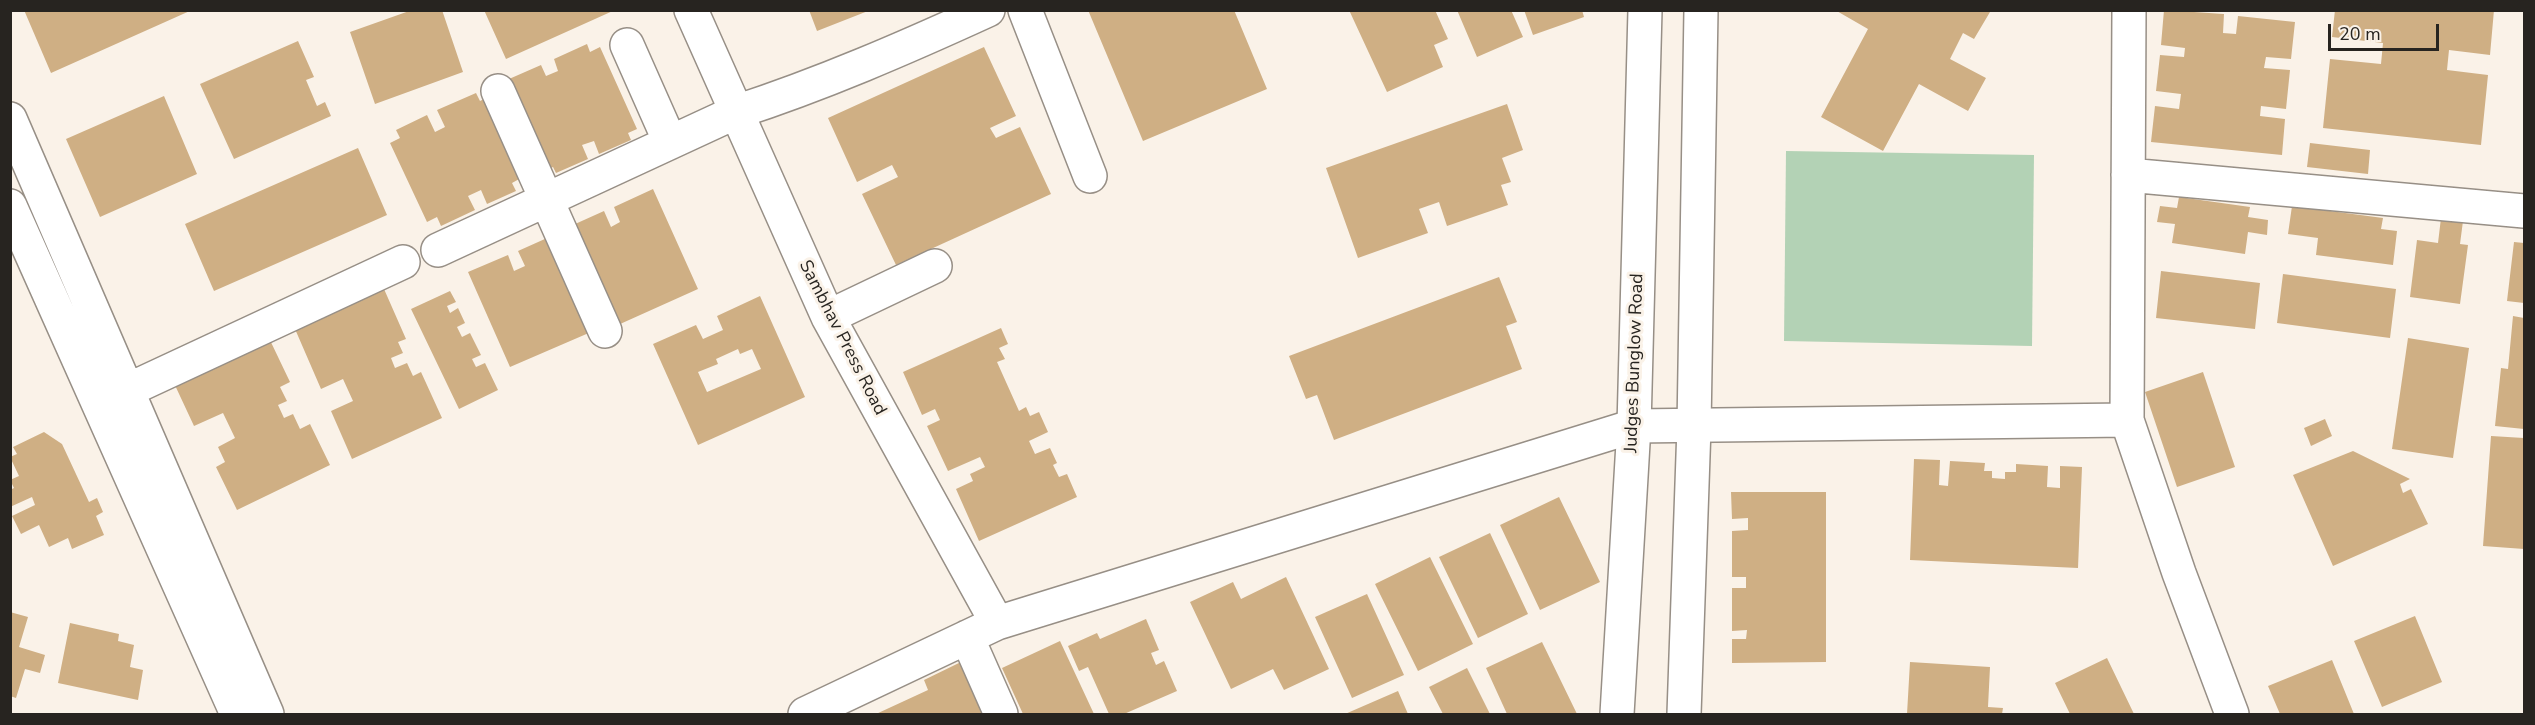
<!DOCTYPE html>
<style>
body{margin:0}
#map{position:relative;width:2535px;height:725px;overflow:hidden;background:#faf2e8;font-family:"Nunito Sans",sans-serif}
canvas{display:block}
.frame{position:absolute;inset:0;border:12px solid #272420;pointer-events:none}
.scale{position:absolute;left:2328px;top:24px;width:111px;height:27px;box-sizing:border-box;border:3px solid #272420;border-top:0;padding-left:8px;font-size:18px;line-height:21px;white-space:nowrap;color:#272420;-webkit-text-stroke:4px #faf2e8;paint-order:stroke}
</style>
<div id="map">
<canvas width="2535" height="725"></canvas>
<div class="frame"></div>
<div class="scale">20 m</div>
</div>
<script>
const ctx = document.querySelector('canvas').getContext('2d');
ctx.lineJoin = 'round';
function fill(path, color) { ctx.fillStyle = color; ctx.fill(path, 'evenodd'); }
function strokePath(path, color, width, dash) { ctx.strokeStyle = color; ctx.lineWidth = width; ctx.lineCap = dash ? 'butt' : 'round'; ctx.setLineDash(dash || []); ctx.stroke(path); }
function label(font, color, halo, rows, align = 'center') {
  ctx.font = font + ' "Nunito Sans",sans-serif'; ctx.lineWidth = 6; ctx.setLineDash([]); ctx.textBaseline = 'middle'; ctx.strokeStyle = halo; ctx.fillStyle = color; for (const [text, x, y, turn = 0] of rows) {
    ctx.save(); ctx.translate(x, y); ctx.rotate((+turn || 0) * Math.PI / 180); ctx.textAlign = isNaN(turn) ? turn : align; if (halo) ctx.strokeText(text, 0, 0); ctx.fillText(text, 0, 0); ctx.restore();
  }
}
fill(new Path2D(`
 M1786,151L2034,155L2032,346L1784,341Z`), '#b3d2b5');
fill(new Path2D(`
 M24,10H192L51,73Z
 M412,10H442L463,72L375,104L350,32Z
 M484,10H615L506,59Z
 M809,10H868V11L817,31Z
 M1088,10H1234L1267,89L1143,141Z
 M1349,10H1435L1448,39L1434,45L1443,67L1387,92Z
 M1457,10H1511L1523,37L1477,57Z
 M1524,10H1582L1584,17L1533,35Z
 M1835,10L1990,12L1974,39L1963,33L1950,59L1986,78L1968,111L1919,84L1883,151L1821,117L1868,29Z
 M2164,10L2224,14L2223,33L2236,34L2238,16L2295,22L2291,59L2266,57L2264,68L2290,70L2286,109L2261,106L2260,116L2285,119L2282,155L2151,142L2155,106L2179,109L2181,94L2156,91L2160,55L2184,57L2185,48L2161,45Z
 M2335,10H2494L2490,55L2449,50L2447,70L2488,75L2481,145L2323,128L2330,59L2381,64L2383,43L2332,37Z
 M298,41L314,77L306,80L317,106L325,102L331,116L234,159L200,84Z
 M587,44L590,52L600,47L637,129L628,133L631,140L599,154L594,141L582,145L588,159L556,173L553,167L545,171L509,79L541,65L546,76L558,71L554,59Z
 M984,47L1016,116L990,128L996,138L1020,127L1051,194L896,265L862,194L898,177L892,165L857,182L828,118Z
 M476,93L480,101L484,99L521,178L512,183L516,191L487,204L481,190L468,196L475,210L441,226L437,217L427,222L390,143L400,138L396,130L427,115L435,132L445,127L437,110Z
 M164,96L197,174L100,217L66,139Z
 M1507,104L1523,150L1502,158L1511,182L1501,185L1508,205L1447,226L1439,202L1419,209L1428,233L1358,258L1326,168Z
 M2310,143L2370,150L2368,174L2307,167Z
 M358,148L387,215L214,291L185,224Z
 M653,189L698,289L609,329L564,229L604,211L611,227L620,222L614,207Z
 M2179,197L2250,207L2248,217L2268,220L2267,235L2248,232L2245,254L2172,243L2175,224L2157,222L2160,206L2177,208Z
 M2292,206L2383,218L2381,229L2397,231L2393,265L2316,255L2318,238L2288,234Z
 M2441,218L2463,221L2460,244L2468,245L2460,304L2410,297L2417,240L2438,243Z
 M556,234L598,329L510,367L468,272L508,255L514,271L525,266L518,251Z
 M2514,242L2524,243V303L2507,301Z
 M2161,271L2260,283L2255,329L2156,318Z
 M2283,274L2396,289L2390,338L2277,323Z
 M1499,277L1517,322L1506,326L1522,369L1334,440L1317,395L1306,399L1289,356Z
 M384,289L406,339L398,342L403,353L391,358L395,368L407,363L413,376L421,372L442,418L352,459L331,411L353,401L343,379L321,389L295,329Z
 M450,291L456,302L447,306L450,313L458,308L465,323L457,327L462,337L470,333L481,355L472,359L476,367L485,363L498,390L459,409L411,309Z
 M760,296L805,397L698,445L653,344L696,325L703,339L723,330L717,316ZM738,349L740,354L752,349L761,369L707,392L698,372L718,364L716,359Z
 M2513,316L2524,318V429L2495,426L2501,368L2508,369Z
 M1001,328L1008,344L999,348L1005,359L997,362L1019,411L1026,407L1030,416L1039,412L1048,432L1029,441L1035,454L1050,448L1057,463L1053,465L1059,477L1067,474L1077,497L979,541L956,489L973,481L970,474L985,467L980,457L948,471L927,426L940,420L935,409L922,415L903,372Z
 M268,336L290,382L280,387L287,401L278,405L284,418L293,414L300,429L310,424L330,465L237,510L216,467L225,462L218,447L235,438L223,413L194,426L173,381Z
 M2408,338L2469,348L2453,458L2392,449Z
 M2203,372L2235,467L2177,487L2145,392Z
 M2325,419L2332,436L2311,446L2304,428Z
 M44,432L62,444L89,502L97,498L103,512L96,516L104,535L72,549L68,538L49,547L39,525L21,534L12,516L35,505L32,497L10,507V490L14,488L10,480L19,476L10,457L17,454L13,447Z
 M2491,436L2524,438V549L2483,546Z
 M2353,451L2410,479L2400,484L2403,493L2411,489L2428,524L2333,566L2293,475Z
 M1914,459L1940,460L1939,485L1948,486L1950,461L1985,463L1984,471H1992V478L2005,479V472H2016V464L2048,466L2047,487L2060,488V466L2082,467L2078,568L1910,560Z
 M1731,492H1826V662L1732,663V639H1746L1747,630L1732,631V588H1746V577H1732V531L1748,530V518L1732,519Z
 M1559,497L1600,582L1540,610L1500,525Z
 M1490,533L1528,614L1478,638L1439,557Z
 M1430,557L1473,644L1418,671L1375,584Z
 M1286,577L1329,669L1284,690L1273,669L1231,689L1190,602L1233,582L1241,599Z
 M1367,594L1404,675L1352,698L1315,617Z
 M10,612L28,617L19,647L45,655L40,673L25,669L16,698L10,696Z
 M2415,616L2442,682L2382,707L2354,641Z
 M1146,619L1159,650L1151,653L1156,665L1164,661L1177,691L1124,714H1109L1088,667L1079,671L1068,646L1097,633L1100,639Z
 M70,623L119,634L118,641L134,645L130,667L143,670L138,700L58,683Z
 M1060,641L1094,714H1023L1002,668Z
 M1542,642L1577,714H1507L1486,668Z
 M2107,658L2134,714H2070L2055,683Z
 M2332,660L2354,714H2280L2268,686Z
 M963,661L988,714H876L928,690L924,680Z
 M1910,662L1990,667L1988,707L2003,708L2002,714H1907Z
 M1467,668L1490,714H1443L1429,687Z
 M1398,691L1408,714H1345Z`), '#cfaf84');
const minor = new Path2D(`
 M691,10L828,317L997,623
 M1025,10L1090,176
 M2129,10L2127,420L2179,573L2232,714
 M627,45L670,142
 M498,91L605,331
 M10,119L267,714
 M2128,175L2524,211
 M10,206L237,714
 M438,250L736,112C822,84 905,48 988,10
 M828,317L935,266
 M126,391L403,262
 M967,637L1001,714
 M805,714L997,623L1634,426L2127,420`);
const major = new Path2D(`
 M1617,714L1634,426L1645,10
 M1684,714L1694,427L1701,10`);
strokePath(minor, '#978f86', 36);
strokePath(major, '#978f86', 36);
strokePath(minor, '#fff', 33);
strokePath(major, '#fff', 33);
label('18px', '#272420', '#faf2e8', [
 ["Sambhav Press Road",842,338,63],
 ["Judges Bunglow Road",1635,363,-88]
]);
</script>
